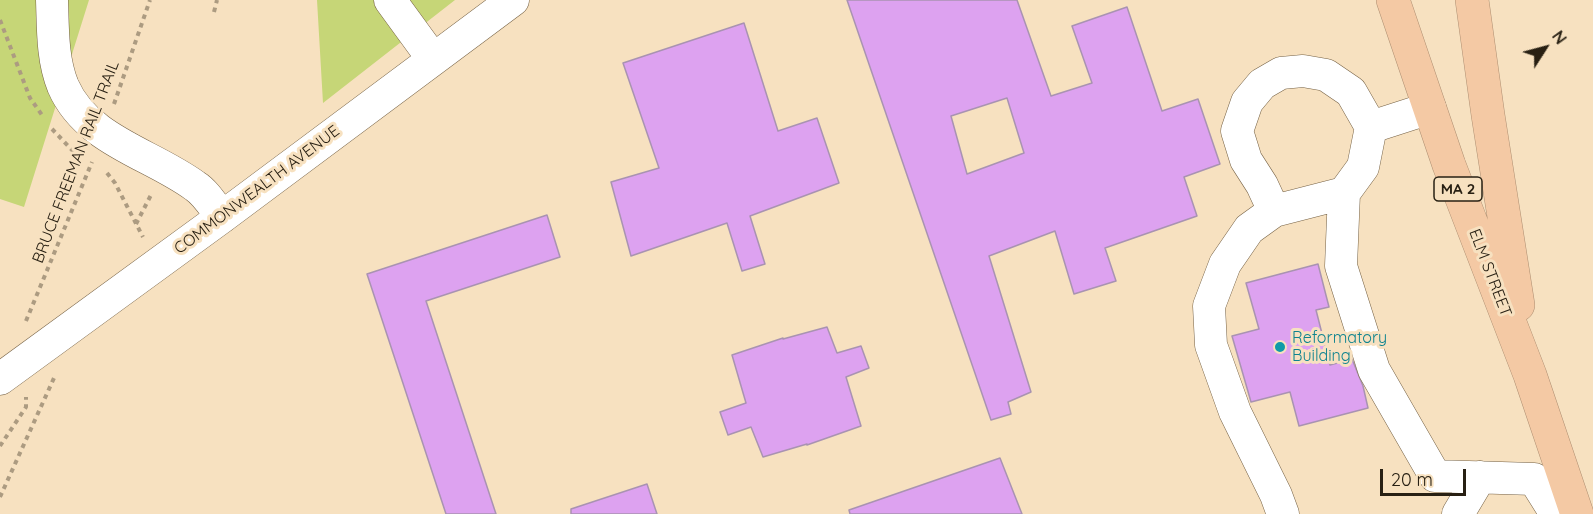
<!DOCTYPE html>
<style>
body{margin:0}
#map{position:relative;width:1593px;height:514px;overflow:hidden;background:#f7e1c0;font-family:Quicksand,sans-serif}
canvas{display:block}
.north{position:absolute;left:1515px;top:18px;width:60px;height:60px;-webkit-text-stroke:4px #f7e1c0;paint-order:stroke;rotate:54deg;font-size:16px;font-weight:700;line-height:24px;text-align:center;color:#282013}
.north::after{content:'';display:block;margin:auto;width:21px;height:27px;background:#282013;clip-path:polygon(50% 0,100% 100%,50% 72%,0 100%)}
.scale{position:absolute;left:1380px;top:469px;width:86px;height:27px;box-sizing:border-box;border:3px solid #282013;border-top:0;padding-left:8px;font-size:18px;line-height:21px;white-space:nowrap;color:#282013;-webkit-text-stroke:4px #f7e1c0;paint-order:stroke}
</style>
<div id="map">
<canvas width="1593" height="514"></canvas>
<div class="north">N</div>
<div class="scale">20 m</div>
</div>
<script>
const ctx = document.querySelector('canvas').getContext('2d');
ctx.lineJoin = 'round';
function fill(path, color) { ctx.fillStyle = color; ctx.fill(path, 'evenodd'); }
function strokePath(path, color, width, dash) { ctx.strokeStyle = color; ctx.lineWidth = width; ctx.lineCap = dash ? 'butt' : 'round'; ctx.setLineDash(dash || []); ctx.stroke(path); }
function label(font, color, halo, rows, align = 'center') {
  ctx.font = font + ' Quicksand,sans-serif'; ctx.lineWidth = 6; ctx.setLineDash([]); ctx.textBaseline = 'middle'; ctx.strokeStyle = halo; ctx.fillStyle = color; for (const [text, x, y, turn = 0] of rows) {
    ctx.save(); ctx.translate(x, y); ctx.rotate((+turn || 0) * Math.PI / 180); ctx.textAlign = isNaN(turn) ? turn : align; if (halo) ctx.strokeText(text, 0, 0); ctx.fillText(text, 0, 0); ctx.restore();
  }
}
fill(new Path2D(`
 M0,0H89L24,207L0,199Z
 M317,0H455L323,103Z`), '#c6d677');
const building = new Path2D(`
 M847,0H1017L1051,96L1092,83L1072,26L1127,7L1162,111L1198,99L1220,164L1184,177L1197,216L1105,248L1116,281L1074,294L1055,231L989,256L1031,392L1008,402L1011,414L991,420ZM1007,98L1024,153L967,174L951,116Z
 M744,23L778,131L817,118L839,183L750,216L765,264L742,271L727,223L631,256L611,182L659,168L623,63Z
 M547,215L560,257L426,301L496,514H446L367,274Z
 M1318,264L1329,307L1316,310L1330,365L1352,359L1363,386L1368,408L1299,426L1290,392L1251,402L1232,336L1259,329L1246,283Z
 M827,327L837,353L861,346L869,368L846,377L861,426L807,445V444L763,457L751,427L728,435L720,412L746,403L732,355L783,338V339Z
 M1000,458L1022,514H850L849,510Z
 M647,484L657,514H571V509Z`);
fill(building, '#dda2f0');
strokePath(building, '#a993b1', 1.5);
const minor = new Path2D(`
 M52,0C53,28 52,59 63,86C87,141 150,153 195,186C206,193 214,207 222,217
 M390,0L433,59
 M1344,193L1341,266L1374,370L1435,476L1534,479L1556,514
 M1274,211L1262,185L1246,160L1237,131L1247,102L1262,84L1281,73L1303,71L1326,75L1351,92L1371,127
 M0,379L222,217L513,0
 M1283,514L1276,495L1235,412L1211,345L1209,306L1225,264L1249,229L1274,211L1344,193L1363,167L1371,127L1430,108
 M1458,514L1480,477`);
const highway = new Path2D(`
 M1393,0L1449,165L1530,375L1577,514
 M1472,0L1488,115L1518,305`);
strokePath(minor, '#766245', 33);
strokePath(highway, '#ad8e71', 34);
strokePath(new Path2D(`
 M214,12L217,0
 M0,20L30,98L42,115
 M114,104L150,0
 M52,129L74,152L81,156
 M107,173L115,183L143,237
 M136,224L152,193
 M26,321L92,162
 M0,446L26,407V397
 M0,497L54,378`), '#ac9b81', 4, [4.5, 4.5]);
strokePath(minor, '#fff', 32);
strokePath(highway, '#f4c9a4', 33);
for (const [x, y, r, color] of [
 [1280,347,6,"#0f9aa8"]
]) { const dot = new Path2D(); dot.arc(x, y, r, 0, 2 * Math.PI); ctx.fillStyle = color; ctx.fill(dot); strokePath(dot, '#f7e1c0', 2); }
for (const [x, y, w] of [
 [1458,189,48]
]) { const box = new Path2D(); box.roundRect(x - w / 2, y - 12, w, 24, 4.5); ctx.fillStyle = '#f7e1c0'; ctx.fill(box); strokePath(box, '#282013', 1.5); }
label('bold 15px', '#282013', null, [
 ["MA 2",1458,189]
]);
label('16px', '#282013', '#f7e1c0', [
 ["BRUCE FREEMAN RAIL TRAIL",76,162,-69],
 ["COMMONWEALTH AVENUE",257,190,-37],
 ["ELM STREET",1490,273,69]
]);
label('16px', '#0d838f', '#f7e1c0', [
 ["Reformatory",1292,338],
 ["Building",1292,356]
], 'left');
</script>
